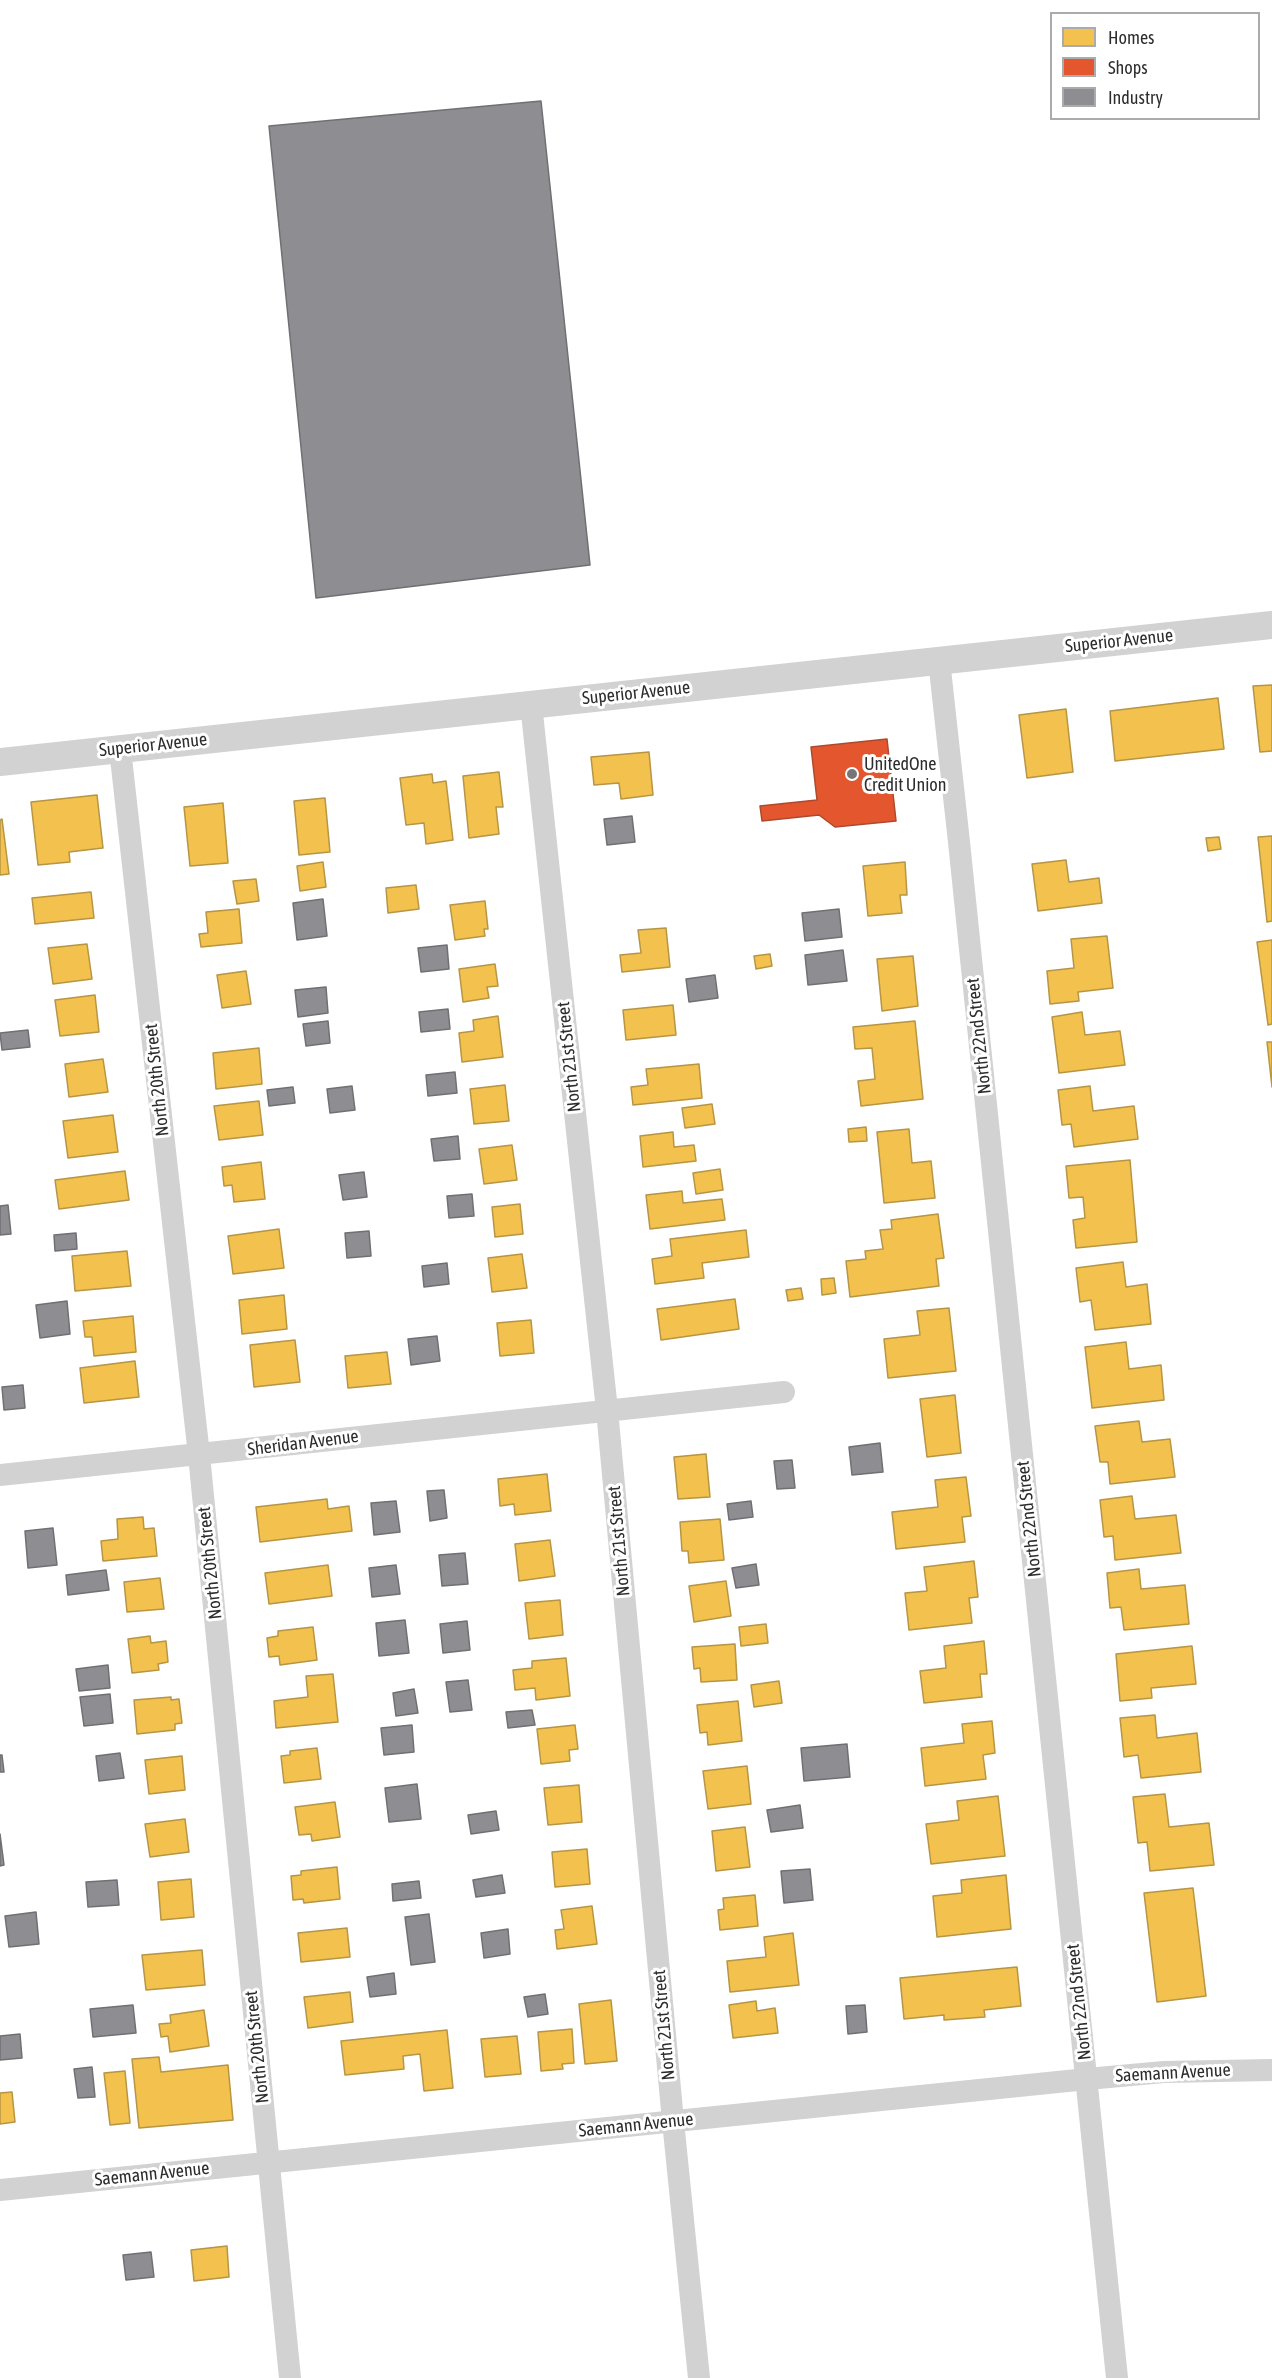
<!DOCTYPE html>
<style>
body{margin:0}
#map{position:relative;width:1272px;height:2378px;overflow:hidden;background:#fff;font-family:"Asap Condensed",sans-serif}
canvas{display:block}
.legend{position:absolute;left:1050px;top:12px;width:210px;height:108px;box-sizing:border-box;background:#fff;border:2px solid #ababab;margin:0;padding:8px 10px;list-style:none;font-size:18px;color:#2d2d2d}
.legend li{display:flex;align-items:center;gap:12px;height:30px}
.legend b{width:30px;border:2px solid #ababab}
</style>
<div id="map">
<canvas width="1272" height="2378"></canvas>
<ul class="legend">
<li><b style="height:16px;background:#f2c14e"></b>Homes</li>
<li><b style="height:16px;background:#e4572e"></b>Shops</li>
<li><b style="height:16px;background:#8d8d92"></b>Industry</li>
</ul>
</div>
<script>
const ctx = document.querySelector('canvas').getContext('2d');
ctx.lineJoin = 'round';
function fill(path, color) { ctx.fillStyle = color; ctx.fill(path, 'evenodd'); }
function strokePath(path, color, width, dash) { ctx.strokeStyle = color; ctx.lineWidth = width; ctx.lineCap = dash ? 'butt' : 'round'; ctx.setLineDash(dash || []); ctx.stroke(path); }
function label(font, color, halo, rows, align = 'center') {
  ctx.font = font + ' "Asap Condensed",sans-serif'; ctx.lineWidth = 6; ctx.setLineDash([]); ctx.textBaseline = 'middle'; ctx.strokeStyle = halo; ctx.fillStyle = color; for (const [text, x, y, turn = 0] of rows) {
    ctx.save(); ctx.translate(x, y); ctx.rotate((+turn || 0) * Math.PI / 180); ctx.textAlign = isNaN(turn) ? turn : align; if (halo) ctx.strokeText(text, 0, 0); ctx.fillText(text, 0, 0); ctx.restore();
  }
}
const homes = new Path2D(`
 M1272,685V751L1260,752L1253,686Z
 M1218,698L1224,749L1115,761L1110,711Z
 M1066,709L1073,772L1027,778L1019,715Z
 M649,752L653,795L621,799L619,783L594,785L591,757Z
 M499,772L503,807H496L499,834L469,838L463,776Z
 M432,774L433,783L446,781L453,840L426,844L424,823L406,825L400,778Z
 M97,795L103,848L69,852L70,862L38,865L31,802Z
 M325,798L330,852L299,855L294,801Z
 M223,803L228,863L190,866L184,807Z
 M2,819L9,874L0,875V820Z
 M1272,836V921L1267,922L1258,837Z
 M1219,837L1221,849L1208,851L1206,838Z
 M1066,860L1069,882L1099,878L1102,903L1038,911L1032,864Z
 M323,862L326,887L300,891L297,866Z
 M905,862L907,895H900L902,913L868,916L863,866Z
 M256,879L259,901L237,904L233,881Z
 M416,885L419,909L388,913L386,888Z
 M91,892L94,918L35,924L32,898Z
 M485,901L488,929H484L485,936L455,940L450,905Z
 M239,909L242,943L201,947L199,934L208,933L206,912Z
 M666,928L670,967L622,972L620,955L641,953L638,930Z
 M1107,936L1113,988L1078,992L1079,1001L1050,1004L1047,971L1074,968L1071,939Z
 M1272,940V1024L1268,1025L1257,942Z
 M87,944L92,979L53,984L48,948Z
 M770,954L772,966L756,969L754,956Z
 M913,956L918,1006L882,1011L877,959Z
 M495,964L498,986L487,987L489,998L463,1002L459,969Z
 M246,971L251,1004L222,1008L217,975Z
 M95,995L99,1032L60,1036L55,1000Z
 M673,1005L676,1035L626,1040L623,1010Z
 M1082,1012L1085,1035L1120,1031L1125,1065L1059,1073L1052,1017Z
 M498,1016L503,1057L462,1062L459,1033L474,1031L473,1020Z
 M915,1021L923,1099L861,1106L858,1081L875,1079L872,1048L855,1049L853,1027Z
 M1267,1042H1272V1087Z
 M259,1048L262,1084L216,1089L213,1053Z
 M103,1059L108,1092L69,1097L65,1064Z
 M699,1064L702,1098L633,1105L631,1087L648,1085L646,1069Z
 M505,1085L509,1121L474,1124L470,1089Z
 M1090,1086L1093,1111L1134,1106L1138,1139L1074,1147L1071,1124L1062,1125L1058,1090Z
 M259,1101L263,1135L219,1140L214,1106Z
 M712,1104L715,1124L685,1128L682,1108Z
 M113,1115L118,1152L68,1158L63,1121Z
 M866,1127L867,1141L849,1142L848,1129Z
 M909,1129L912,1163L931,1161L935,1198L884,1203L877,1132Z
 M673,1132L674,1147L694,1145L696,1161L643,1167L640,1136Z
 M512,1145L517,1180L484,1184L479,1149Z
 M1130,1160L1137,1242L1076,1248L1073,1220L1085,1218L1083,1197L1069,1198L1066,1166Z
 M261,1162L265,1199L234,1202L232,1185L224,1186L222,1167Z
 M720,1169L723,1190L696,1194L693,1173Z
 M125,1171L129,1200L59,1209L55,1180Z
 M682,1191L683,1203L722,1199L725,1220L650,1229L646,1195Z
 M520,1204L523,1234L495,1237L492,1207Z
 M938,1214L944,1258L936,1259L939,1286L850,1297L846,1261L866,1259L865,1251L883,1249L880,1230L892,1229L891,1220Z
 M279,1229L284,1268L233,1274L228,1236Z
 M746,1230L749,1257L702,1263L704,1278L655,1284L652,1259L672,1256L670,1239Z
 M127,1251L131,1286L75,1291L72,1256Z
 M522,1254L527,1288L492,1292L488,1258Z
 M1123,1262L1126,1287L1147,1284L1151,1324L1095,1330L1091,1300L1080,1302L1076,1268Z
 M834,1278L836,1293L822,1295L821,1279Z
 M801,1288L803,1299L788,1301L786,1290Z
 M284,1295L287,1329L242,1334L239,1300Z
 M735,1299L739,1329L661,1340L657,1309Z
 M949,1308L956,1371L888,1378L884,1339L920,1335L917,1311Z
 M133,1316L136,1352L94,1356L92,1337H85L83,1321Z
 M531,1320L534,1353L500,1356L497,1323Z
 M295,1340L300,1382L254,1387L250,1345Z
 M1126,1342L1129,1369L1161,1365L1164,1400L1092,1408L1085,1347Z
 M387,1352L391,1384L348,1388L345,1356Z
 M135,1361L139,1397L84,1403L80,1368Z
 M955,1395L961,1453L927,1457L920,1399Z
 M1139,1421L1142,1442L1170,1439L1175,1477L1110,1484L1108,1462H1100L1095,1426Z
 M706,1454L710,1497L678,1499L674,1457Z
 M547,1474L551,1511L515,1515L514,1504L500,1506L498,1479Z
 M966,1477L971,1516L962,1517L965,1542L896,1549L892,1512L938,1507L935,1480Z
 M1132,1496L1135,1519L1176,1515L1181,1553L1115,1560L1113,1536L1104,1537L1100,1500Z
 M327,1499L328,1509L349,1506L352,1531L260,1542L256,1507Z
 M143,1517L144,1529L154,1528L157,1556L103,1561L101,1541L118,1539L117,1519Z
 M720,1519L724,1560L689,1563L688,1551H682L680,1522Z
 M550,1540L555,1576L519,1581L515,1544Z
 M974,1561L978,1597L969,1598L972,1623L909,1630L905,1593L927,1591L924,1567Z
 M328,1565L332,1596L269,1604L265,1573Z
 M1139,1569L1141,1589L1185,1585L1189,1624L1124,1630L1121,1607L1110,1608L1107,1573Z
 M160,1578L164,1609L127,1612L124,1582Z
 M726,1581L731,1616L694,1622L689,1586Z
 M560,1600L563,1635L529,1639L525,1603Z
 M766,1624L768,1643L741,1646L739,1627Z
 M313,1627L317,1660L280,1665L279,1656L269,1657L267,1638L278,1636V1631Z
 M150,1636L151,1643L166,1641L168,1662L158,1664L159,1670L132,1673L128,1639Z
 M984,1641L987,1674H980L982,1697L924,1703L920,1671L946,1668L944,1646Z
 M735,1644L737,1680L701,1682L700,1668L694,1669L692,1647Z
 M1192,1646L1196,1684L1151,1688L1152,1698L1120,1701L1116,1654Z
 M566,1658L570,1696L536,1700L535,1688L515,1690L513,1670L532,1668V1661Z
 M333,1674L338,1722L276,1728L274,1701L308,1697L306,1676Z
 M779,1681L782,1703L754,1707L751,1685Z
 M171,1697V1700L179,1699L182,1723L175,1724V1730L137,1734L134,1700Z
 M738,1701L742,1741L708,1745L707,1732L700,1733L697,1705Z
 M1155,1715L1157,1738L1197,1733L1201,1772L1141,1778L1138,1755L1124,1757L1120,1718Z
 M992,1721L995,1753L983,1755L986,1779L925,1786L921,1748L964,1743L962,1724Z
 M575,1725L578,1749L569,1750L570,1761L541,1764L537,1729Z
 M317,1748L321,1779L284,1783L281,1756L290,1755V1751Z
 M182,1756L185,1790L149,1794L145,1760Z
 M747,1766L751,1804L708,1809L703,1771Z
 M579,1785L582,1822L548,1825L544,1788Z
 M1165,1794L1169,1827L1209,1823L1214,1865L1150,1871L1147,1842L1138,1843L1133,1797Z
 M998,1796L1005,1856L931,1864L926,1824L959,1820L957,1801Z
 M335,1802L340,1837L312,1841L311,1834L299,1835L295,1807Z
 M185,1819L189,1852L150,1857L145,1824Z
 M745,1827L750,1867L716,1871L712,1831Z
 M587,1849L590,1884L555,1887L552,1852Z
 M337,1867L340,1899L304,1903L303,1899L293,1900L291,1876L301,1875V1871Z
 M1006,1875L1011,1929L937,1937L933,1896L962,1893L961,1880Z
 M191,1879L194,1917L161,1920L158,1882Z
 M1193,1888L1206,1996L1157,2002L1144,1893Z
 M755,1895L758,1926L720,1930L718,1910L724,1909L723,1898Z
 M592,1906L597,1944L557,1949L555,1930L564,1929L561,1910Z
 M347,1928L350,1957L301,1962L298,1933Z
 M793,1933L799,1985L730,1992L727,1961L766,1957L764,1937Z
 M202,1950L205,1985L146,1990L142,1955Z
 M1017,1967L1021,2006L984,2010L985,2017L944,2020V2015L904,2019L900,1978Z
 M350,1992L353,2022L308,2028L304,1997Z
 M611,2000L617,2061L585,2064L579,2004Z
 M756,2001L757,2011L775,2008L778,2033L733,2038L729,2005Z
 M204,2010L209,2046L170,2052L168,2036L161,2037L159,2024L171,2023L170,2015Z
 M572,2029L574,2063L562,2064L563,2069L541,2071L538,2032Z
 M447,2030L453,2088L424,2091L420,2054L403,2056L404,2069L345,2075L341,2041Z
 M517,2036L521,2074L485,2077L481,2039Z
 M159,2057L161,2072L228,2065L233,2120L139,2128L132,2059Z
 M125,2071L130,2123L110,2125L104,2073Z
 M12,2092L15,2122L0,2124V2093Z
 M227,2246L229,2277L194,2281L191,2250Z`);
fill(homes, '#f2c14e');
strokePath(homes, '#b79544', 1.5);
const shops = new Path2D(`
 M887,739L896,821L835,827L819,815L762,821L760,806L817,800L811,747Z`);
fill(shops, '#e4572e');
strokePath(shops, '#ad4a2e', 1.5);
const industry = new Path2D(`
 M541,101L590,565L316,598L269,126Z
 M632,816L635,842L607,845L604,819Z
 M323,899L327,936L297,940L293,903Z
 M839,909L842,937L805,941L802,913Z
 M447,945L449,969L421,972L418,948Z
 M843,950L847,981L808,985L805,955Z
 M715,975L718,998L689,1002L686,979Z
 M326,987L328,1013L298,1017L295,990Z
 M448,1009L450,1029L421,1032L419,1012Z
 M328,1021L330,1043L306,1046L303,1024Z
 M28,1030L30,1047L2,1050L0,1033Z
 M455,1072L457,1093L428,1096L426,1075Z
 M352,1086L355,1110L330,1113L327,1089Z
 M293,1087L295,1103L269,1106L267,1090Z
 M458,1136L460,1159L434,1161L431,1139Z
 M364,1172L367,1197L343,1200L339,1175Z
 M472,1194L474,1216L449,1218L447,1196Z
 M8,1205L11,1234L0,1235V1206Z
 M369,1231L371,1256L347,1258L345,1233Z
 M76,1233L77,1249L55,1251L54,1235Z
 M447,1263L449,1284L424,1287L422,1266Z
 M67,1301L70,1334L40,1338L36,1305Z
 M437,1336L440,1361L411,1365L408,1339Z
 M23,1385L25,1408L4,1410L2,1387Z
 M880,1443L883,1472L852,1475L849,1447Z
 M792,1460L795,1488L777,1489L774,1461Z
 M444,1490L447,1518L430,1521L427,1491Z
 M396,1501L400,1532L374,1535L371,1503Z
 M751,1501L753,1517L729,1520L727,1504Z
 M53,1528L57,1565L28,1568L25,1531Z
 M465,1553L468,1584L442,1586L439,1555Z
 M756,1564L759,1585L736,1588L732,1568Z
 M396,1565L400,1594L372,1597L369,1568Z
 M106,1570L109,1590L68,1595L66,1575Z
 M405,1620L409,1653L379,1656L376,1623Z
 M467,1621L470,1650L443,1653L440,1624Z
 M108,1665L110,1688L79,1691L76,1669Z
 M468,1680L472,1710L450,1712L446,1682Z
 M414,1689L418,1713L396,1716L393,1693Z
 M110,1694L113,1723L84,1726L80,1697Z
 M532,1710L535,1725L508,1728L506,1712Z
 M412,1725L414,1752L384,1755L381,1728Z
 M847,1744L850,1777L804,1781L801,1748Z
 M120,1753L124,1778L99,1781L96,1756Z
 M0,1755H2L4,1772H0Z
 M417,1784L421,1819L389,1822L385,1788Z
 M800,1805L803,1828L771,1832L767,1810Z
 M496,1811L499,1830L471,1834L468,1815Z
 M0,1834L4,1865L0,1866Z
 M810,1869L813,1900L784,1903L781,1871Z
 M502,1875L505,1893L476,1897L473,1880Z
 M117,1880L119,1905L88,1907L86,1882Z
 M419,1881L421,1898L393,1901L392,1884Z
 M36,1912L39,1944L9,1947L5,1916Z
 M429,1914L435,1962L411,1965L405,1917Z
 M508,1929L510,1954L484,1958L481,1933Z
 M394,1973L396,1994L370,1997L367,1977Z
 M545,1994L548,2014L528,2017L524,1997Z
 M133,2005L136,2033L93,2037L90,2009Z
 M865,2005L867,2032L848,2034L846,2006Z
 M20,2034L22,2058L0,2060V2036Z
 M92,2067L95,2097L78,2098L74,2069Z
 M151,2252L154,2277L126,2280L123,2255Z`);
fill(industry, '#8d8d92');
strokePath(industry, '#707074', 1.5);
strokePath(new Path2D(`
 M939,660L959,842L1117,2378
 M531,704L607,1410L673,2121L699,2378
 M120,749L199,1455L290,2378
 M0,1475L784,1392
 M0,2190L1087,2079L1164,2072L1272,2070`), '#d2d2d2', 22);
strokePath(new Path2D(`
 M0,762L1272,625`), '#d2d2d2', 28);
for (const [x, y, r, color] of [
 [852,774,6,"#767676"]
]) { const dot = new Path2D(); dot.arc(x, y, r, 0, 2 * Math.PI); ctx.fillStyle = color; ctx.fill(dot); strokePath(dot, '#fff', 2); }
label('18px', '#2d2d2d', '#fff', [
 ["Superior Avenue",1119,641,-6],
 ["Superior Avenue",636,693,-6],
 ["Superior Avenue",153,745,-6],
 ["North 22nd Street",979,1036,-96],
 ["North 21st Street",569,1057,-96],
 ["North 20th Street",157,1080,-96],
 ["Sheridan Avenue",303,1443,-7],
 ["North 22nd Street",1029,1519,-96],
 ["North 21st Street",619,1541,-95],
 ["North 20th Street",210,1563,-96],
 ["North 22nd Street",1079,2002,-96],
 ["North 21st Street",664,2025,-95],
 ["North 20th Street",257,2047,-96],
 ["Saemann Avenue",1173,2073,-3],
 ["Saemann Avenue",636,2125,-6],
 ["Saemann Avenue",152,2174,-6]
]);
label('18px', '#2d2d2d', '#fff', [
 ["UnitedOne",864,764],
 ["Credit Union",864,785]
], 'left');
</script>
